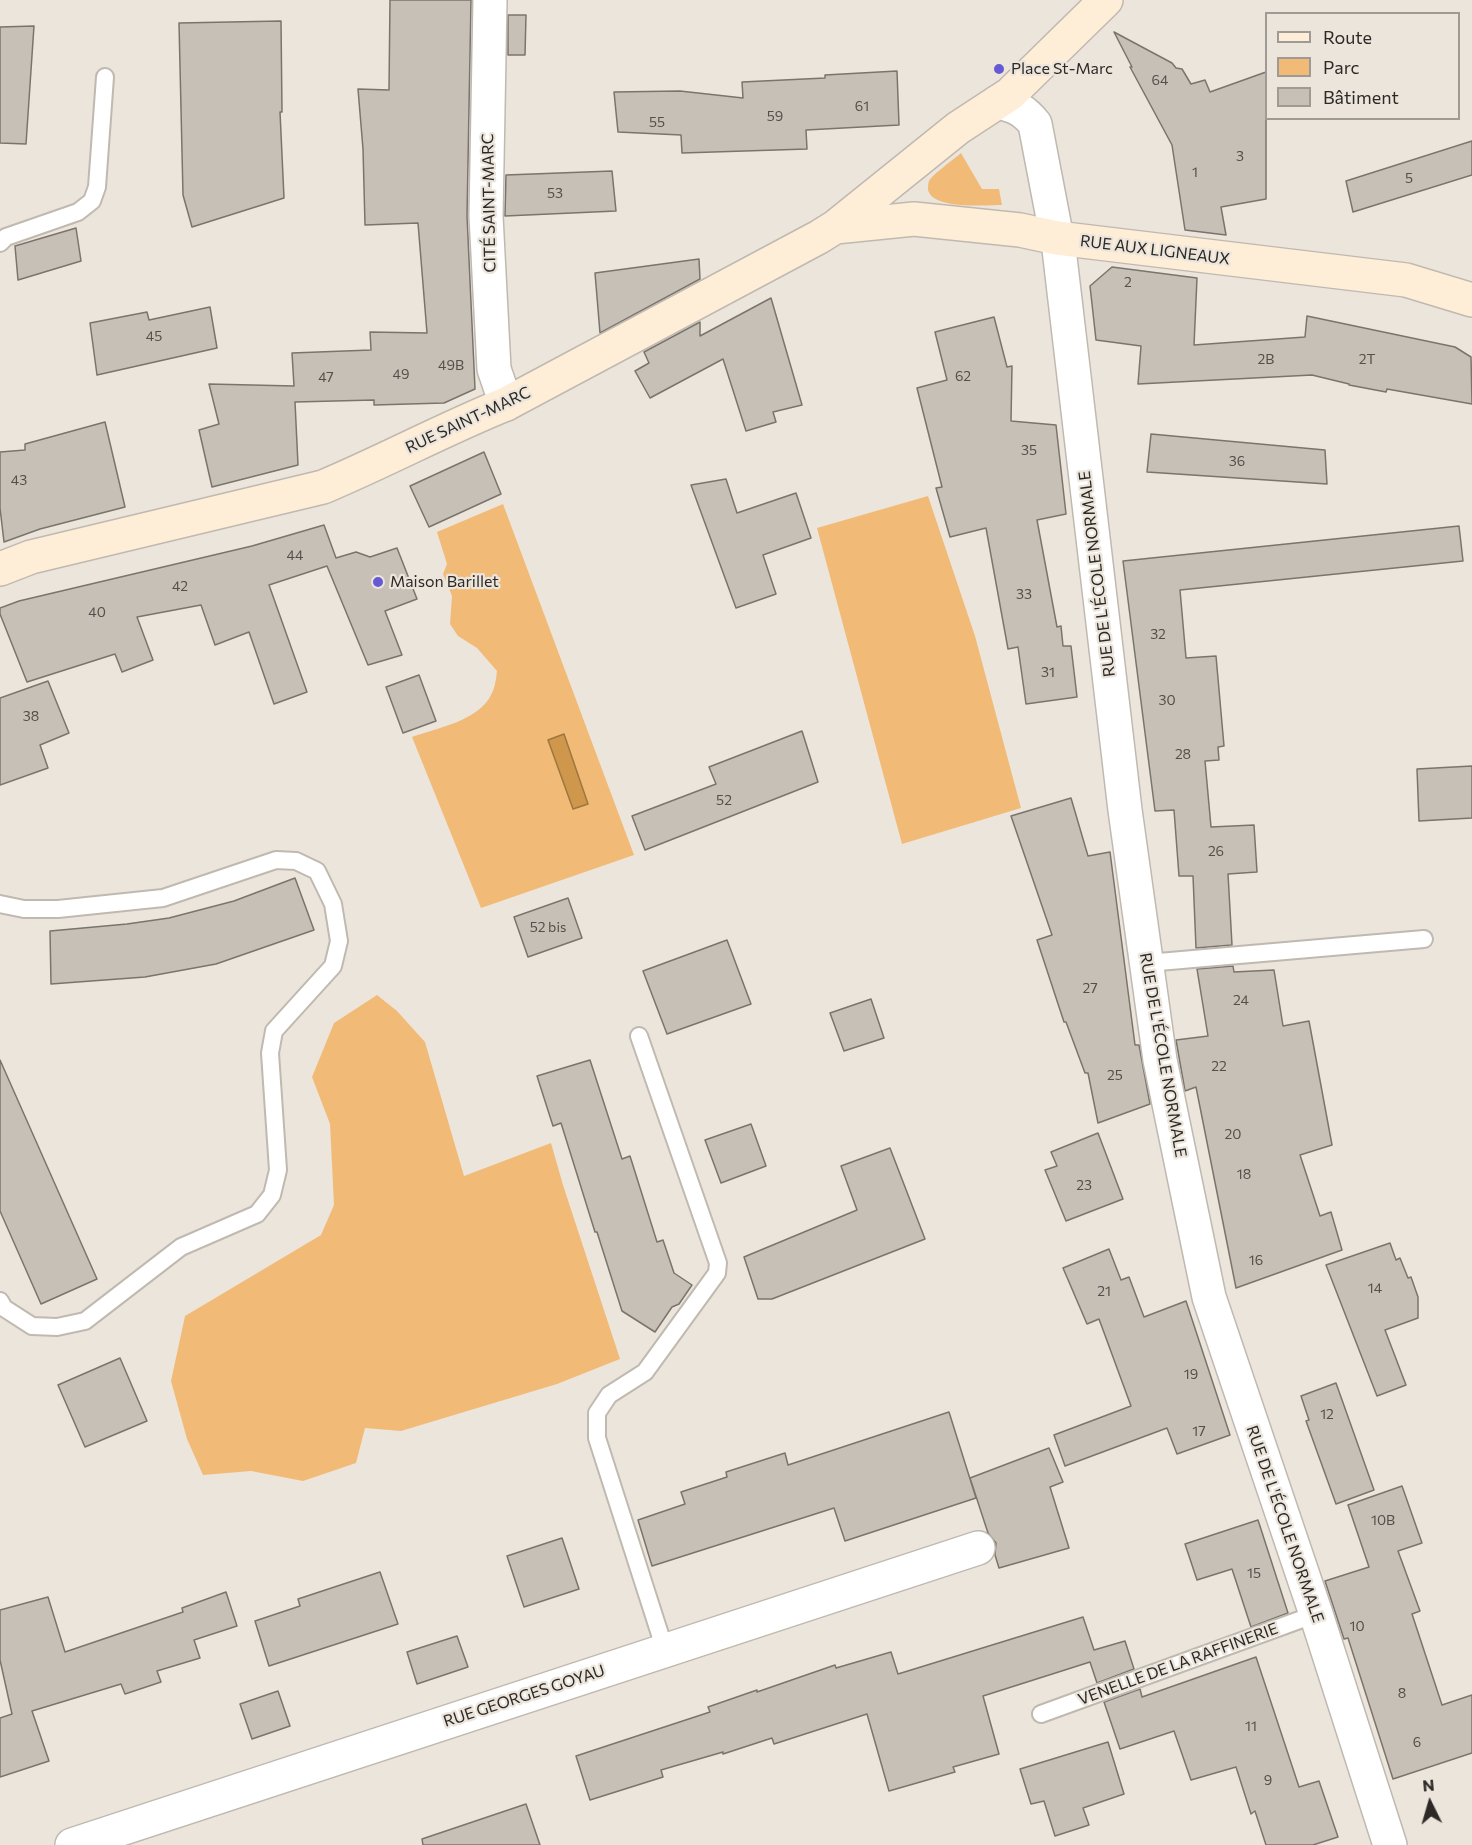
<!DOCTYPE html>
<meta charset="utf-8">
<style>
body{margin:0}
#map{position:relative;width:1472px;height:1845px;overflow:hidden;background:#ece5dc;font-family:Commissioner,sans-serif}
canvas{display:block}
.legend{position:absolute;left:1265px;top:12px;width:195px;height:108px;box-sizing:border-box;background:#ece5dc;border:2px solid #9f9a93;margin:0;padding:8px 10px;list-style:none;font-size:18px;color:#2c2926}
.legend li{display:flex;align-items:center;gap:12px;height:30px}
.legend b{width:30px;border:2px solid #9f9a93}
.north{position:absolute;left:1400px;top:1773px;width:60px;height:60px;-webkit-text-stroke:4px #ece5dc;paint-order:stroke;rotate:355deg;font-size:16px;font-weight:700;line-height:24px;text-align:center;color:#2c2926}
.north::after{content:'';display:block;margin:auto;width:21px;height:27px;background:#2c2926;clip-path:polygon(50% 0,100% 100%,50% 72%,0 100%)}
</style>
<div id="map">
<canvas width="1472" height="1845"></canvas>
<ul class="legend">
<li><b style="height:8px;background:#feeed8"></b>Route</li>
<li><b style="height:16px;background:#f1bb77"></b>Parc</li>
<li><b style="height:16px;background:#c7c0b7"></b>Bâtiment</li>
</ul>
<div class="north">N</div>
</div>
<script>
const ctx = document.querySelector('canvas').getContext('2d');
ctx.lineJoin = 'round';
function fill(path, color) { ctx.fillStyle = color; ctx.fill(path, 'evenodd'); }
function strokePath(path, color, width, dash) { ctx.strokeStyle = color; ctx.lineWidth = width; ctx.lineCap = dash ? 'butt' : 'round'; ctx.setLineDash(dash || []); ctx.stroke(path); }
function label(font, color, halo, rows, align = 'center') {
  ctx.font = font + ' Commissioner,sans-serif'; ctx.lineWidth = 4.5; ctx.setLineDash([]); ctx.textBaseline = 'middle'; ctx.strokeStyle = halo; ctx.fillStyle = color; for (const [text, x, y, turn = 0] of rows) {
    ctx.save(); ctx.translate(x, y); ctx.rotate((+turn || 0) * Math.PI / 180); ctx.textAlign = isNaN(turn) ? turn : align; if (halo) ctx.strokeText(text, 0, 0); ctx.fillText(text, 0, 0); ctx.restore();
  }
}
fill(new Path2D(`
 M961,153L982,189H999L1002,205C986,205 933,210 928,190C928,188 928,183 929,181C933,174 954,159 961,153Z
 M928,496L975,636L1021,808L902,844L817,528Z
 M503,504L634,855L481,908L412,737C437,728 478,721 491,695C495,688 496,679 497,671L477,648L458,636L450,624L452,596L443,574L447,564L437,532Z
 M377,995L397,1011L425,1042L464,1176L551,1143L563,1185L620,1359L557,1384L401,1431L365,1428L356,1463L303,1481L251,1471L203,1475L187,1439L171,1381L185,1316L321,1235L334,1205L330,1124L312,1077L334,1023Z`), '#f1bb77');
const water = new Path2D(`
 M564,734L588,804L573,809L548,740Z`);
fill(water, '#cf974b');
strokePath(water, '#9e7640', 1.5);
const building = new Path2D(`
 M390,0H471L467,216L475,389L444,403L374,405V400L295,402L298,465L212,487L199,430L219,424L209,384L294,386L292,353L371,350L370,332L427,333L418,223L365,225L363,149L358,89L389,90Z
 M508,15H526L525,55H508Z
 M281,21L282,112H280L284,198L192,227L183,195L179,23Z
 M34,26L26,144L0,143V27Z
 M1114,32L1172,63L1176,68L1182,69L1191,84L1205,80L1210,92L1266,72V199L1221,207L1226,235L1185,230L1172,145L1130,67H1132Z
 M897,71L899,125L806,130L807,149L682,153L681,135L618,132L614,92L680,91L743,98L742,82L825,78V75Z
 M1472,141V175L1353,212L1346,181Z
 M612,171L616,211L505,216L506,175Z
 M76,228L81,261L18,280L15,246Z
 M699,259L700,279L600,333L595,273Z
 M1112,267L1197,278L1194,345L1305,337L1307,316L1455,347L1471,357L1472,404L1387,389L1386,392L1349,385V384L1312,375L1138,384L1141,346L1096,340L1090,286Z
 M771,298L802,405L773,412L776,422L746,431L723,359L650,398L635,371L649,363L644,352L700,322V336Z
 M210,307L217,348L97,375L90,323L147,312L149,320Z
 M994,317L1007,367L1012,366L1011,421L1056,425L1066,514L1037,520L1057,627L1061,626L1063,646H1071L1077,697L1026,704L1018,647L1008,649L986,528L950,537L936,488L942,487L917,388L947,380L935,332Z
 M105,422L125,507L40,529L4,542L0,508V452L25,450V444Z
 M1151,434L1325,450L1327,484L1147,472Z
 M484,452L501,494L429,527L410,486Z
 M726,479L737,513L796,493L811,538L763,555L776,594L736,608L691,485Z
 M324,525L336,558L356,552L370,557L397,548L417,599L385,611L402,655L368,665L327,566L269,585L307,692L274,704L249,632L215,645L201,605L137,617L153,660L122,672L115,654L27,682L0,614V608L19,601L252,546Z
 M1459,526L1463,561L1180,590L1186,658L1216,656L1224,746L1218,747L1219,760L1205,761L1211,827L1254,825L1257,872L1228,874L1232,945L1196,948L1193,876H1179L1174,810L1155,811L1123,561Z
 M419,675L436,721L403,733L386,687Z
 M48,681L69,733L40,745L48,768L0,785V698Z
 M802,731L818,782L645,850L632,816L716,784L709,767Z
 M1472,766V818L1419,821L1417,769Z
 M1071,798L1088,856L1110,852L1135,1045H1139L1150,1104L1098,1123L1088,1073H1085L1066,1022H1064L1037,940L1052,935L1011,816Z
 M295,878L314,930L216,964L145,977L51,984L50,931L127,924L169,918L234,901Z
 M568,898L582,938L528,957L514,917Z
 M727,940L751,1004L667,1034L643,971Z
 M1233,966L1234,972L1274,970L1283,1026L1309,1021L1332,1145L1300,1155L1320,1216L1331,1212L1342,1250L1236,1288L1196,1087L1185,1091L1176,1040L1208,1036L1197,969Z
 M871,999L884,1038L844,1051L830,1013Z
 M0,1060L97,1279L41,1304L0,1211Z
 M590,1060L622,1159L630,1156L657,1242L663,1240L674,1273L692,1285L679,1304L672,1307L655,1332L622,1311L597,1232H595L561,1123L553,1126L537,1076Z
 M751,1124L766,1166L721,1183L705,1140Z
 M1098,1133L1123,1199L1066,1221L1045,1170L1057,1166L1051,1152Z
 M890,1148L925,1239L772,1299H758L744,1257L857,1210L841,1166Z
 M1390,1243L1396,1260L1400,1258L1408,1278L1411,1277L1418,1297V1318L1385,1330L1406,1385L1377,1396L1326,1265Z
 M1109,1249L1121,1280L1129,1277L1144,1317L1186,1301L1230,1435L1177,1454L1167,1428L1065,1466L1054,1435L1131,1406L1099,1319L1087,1324L1063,1268Z
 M120,1358L147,1421L85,1447L58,1385Z
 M1336,1383L1374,1490L1336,1504L1306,1421L1309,1420L1301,1396Z
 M949,1412L976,1498L845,1541L834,1508L652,1566L638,1520L685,1504L681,1492L727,1477L726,1472L785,1453L788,1465Z
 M1049,1448L1063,1482L1050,1487L1069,1548L999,1568L995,1555L996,1543L988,1533L970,1478Z
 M1402,1486L1422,1543L1398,1551L1420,1611L1412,1614L1442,1705L1472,1695V1753L1393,1779L1348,1638L1344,1639L1325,1581L1369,1567L1348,1505Z
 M1258,1520L1288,1613L1251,1627L1232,1569L1197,1580L1185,1544Z
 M562,1538L579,1589L524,1607L507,1556Z
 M380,1572L398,1624L269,1666L255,1621L300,1606L298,1599Z
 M226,1592L237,1626L194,1640L200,1658L157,1671L161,1682L125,1694L121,1684L32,1711L49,1761L0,1777V1718L12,1714L0,1660V1610L48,1597L65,1652L183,1612L182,1608Z
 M1083,1617L1094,1650L1125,1641L1134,1669L1097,1683L1090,1662L983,1696L999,1754L953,1767L955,1772L889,1791L867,1714L774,1744L772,1738L723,1754V1752L661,1770L663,1777L590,1800L576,1756L710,1712L708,1707L757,1690V1692L835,1665L836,1668L891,1652L898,1674Z
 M457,1636L468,1667L417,1684L407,1652Z
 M1256,1657L1299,1787L1319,1781L1338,1837L1313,1845H1266L1255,1811L1251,1814L1236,1767L1191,1780L1174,1731L1120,1749L1104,1702L1140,1689L1142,1697Z
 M278,1691L290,1726L252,1739L240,1704Z
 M1108,1742L1124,1794L1083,1808L1089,1825L1055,1836L1044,1801L1031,1804L1020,1769Z
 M526,1804L540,1845H423L422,1839Z`);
fill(building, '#c7c0b7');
strokePath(building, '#7b746c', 1.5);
const lane = new Path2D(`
 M0,243L6,237L78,212L92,201L97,187L105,77
 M0,904L24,909H58L163,898L276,860L296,861L317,871L333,904L339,941L333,966L274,1031L270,1053L278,1170L272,1195L257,1214L181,1247L85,1321L57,1327L32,1326L4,1308L0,1301
 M1147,963L1424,939
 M639,1036L718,1263L717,1273L645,1372L609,1395L597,1413V1438L665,1650
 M1041,1714L1316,1614`);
const street = new Path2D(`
 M490,0L486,216L494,369L506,404
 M998,102C1015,106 1024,110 1035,124L1059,249L1125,810L1160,1060L1209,1297L1316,1614L1390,1845
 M72,1845L978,1548`);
const secondary = new Path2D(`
 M835,227L914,219L1020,230L1057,238L1406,280L1472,300
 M0,569L31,557L323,487C385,461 444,429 506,404L819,237L835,227L958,128L1010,94L1106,0`);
strokePath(lane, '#c0b9b0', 20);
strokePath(street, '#c0b9b0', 36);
strokePath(secondary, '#c0b9b0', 36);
strokePath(lane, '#fff', 16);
strokePath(street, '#fff', 33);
strokePath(secondary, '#feeed8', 33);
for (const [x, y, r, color] of [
 [999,69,6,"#655ad4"],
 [378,582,6,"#655ad4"]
]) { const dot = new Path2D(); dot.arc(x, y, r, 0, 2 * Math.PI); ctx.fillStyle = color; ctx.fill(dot); strokePath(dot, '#ece5dc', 2); }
label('14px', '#534f4a', null, [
 ["64",1160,80],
 ["61",862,106],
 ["59",775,116],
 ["55",657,122],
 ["3",1240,156],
 ["1",1195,172],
 ["5",1409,178],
 ["53",555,193],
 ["2",1128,282],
 ["45",154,336],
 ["2B",1266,359],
 ["2T",1367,359],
 ["49B",451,365],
 ["49",401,374],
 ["62",963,376],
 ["47",326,377],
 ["35",1029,450],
 ["36",1237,461],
 ["43",19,480],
 ["44",295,555],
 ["42",180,586],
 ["33",1024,594],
 ["40",97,612],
 ["32",1158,634],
 ["31",1048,672],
 ["30",1167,700],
 ["38",31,716],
 ["28",1183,754],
 ["52",724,800],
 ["26",1216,851],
 ["52 bis",548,927],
 ["27",1090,988],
 ["24",1241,1000],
 ["22",1219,1066],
 ["25",1115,1075],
 ["20",1233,1134],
 ["18",1244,1174],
 ["23",1084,1185],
 ["16",1256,1260],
 ["14",1375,1288],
 ["21",1104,1291],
 ["19",1191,1374],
 ["12",1327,1414],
 ["17",1199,1431],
 ["10B",1383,1520],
 ["15",1254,1573],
 ["10",1357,1626],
 ["8",1402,1693],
 ["11",1251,1726],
 ["6",1417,1742],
 ["9",1268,1780]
]);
label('16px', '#2c2926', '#ece5dc', [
 ["Place St-Marc",1011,69],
 ["Maison Barillet",390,582]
], 'left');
label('16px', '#2c2926', '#ece5dc', [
 ["CITÉ SAINT-MARC",489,203,-91],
 ["RUE AUX LIGNEAUX",1155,250,7],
 ["RUE SAINT-MARC",468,420,-25],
 ["RUE DE L'ÉCOLE NORMALE",1097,574,-97],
 ["RUE DE L'ÉCOLE NORMALE",1163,1055,80],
 ["RUE DE L'ÉCOLE NORMALE",1285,1524,71],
 ["VENELLE DE LA RAFFINERIE",1178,1664,-20],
 ["RUE GEORGES GOYAU",524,1696,-18]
]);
</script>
